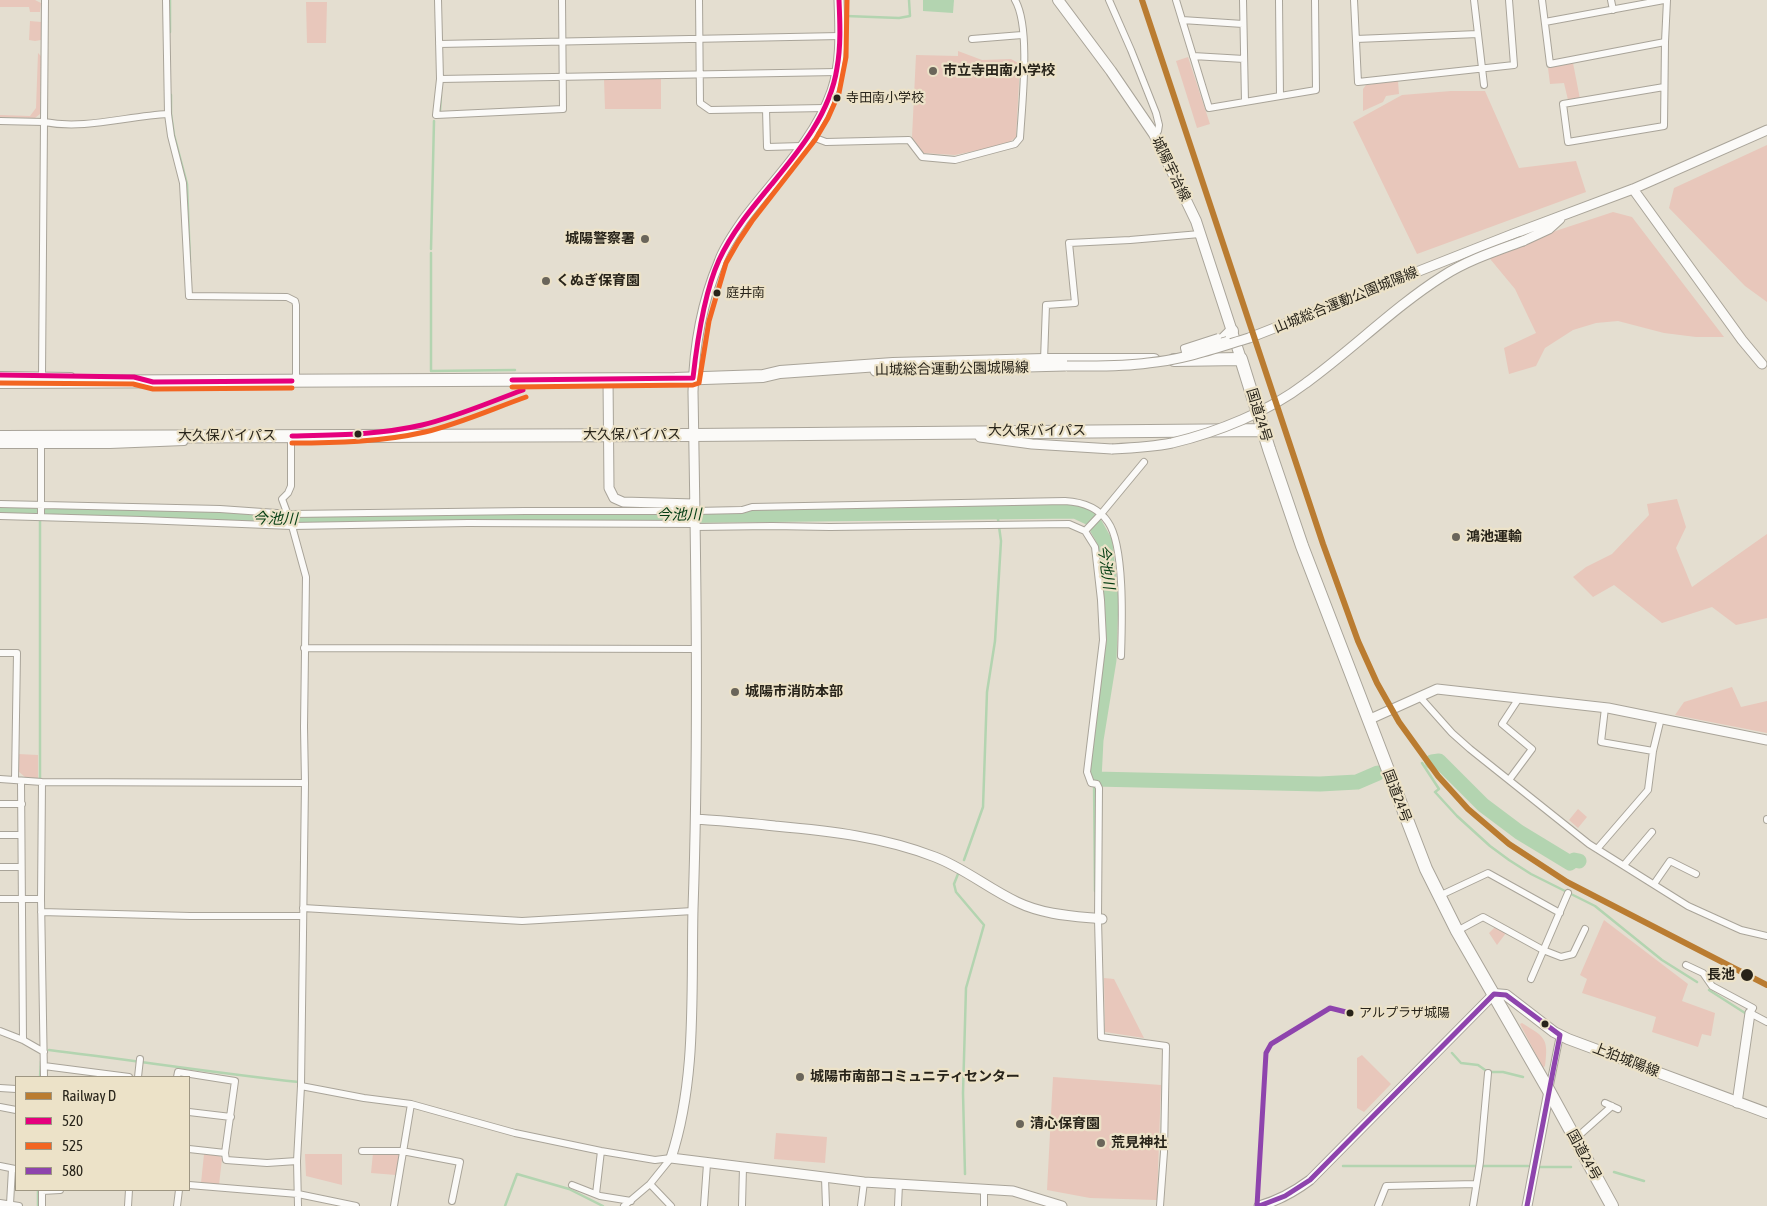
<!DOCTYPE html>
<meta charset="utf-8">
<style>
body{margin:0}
#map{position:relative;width:1767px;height:1206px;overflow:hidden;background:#e4ded0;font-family:"Asap Condensed",sans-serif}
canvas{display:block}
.legend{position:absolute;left:15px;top:1076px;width:175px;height:115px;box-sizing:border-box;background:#ece2c8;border:1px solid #9e9682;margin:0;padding:6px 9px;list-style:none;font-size:15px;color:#28241a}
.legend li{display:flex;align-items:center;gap:10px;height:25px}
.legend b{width:25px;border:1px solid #9e9682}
</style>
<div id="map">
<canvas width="1767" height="1206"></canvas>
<ul class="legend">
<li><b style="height:6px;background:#ba7c31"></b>Railway D</li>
<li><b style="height:6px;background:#e5007d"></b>520</li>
<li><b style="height:6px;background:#f26522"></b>525</li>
<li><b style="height:6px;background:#8e44ad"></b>580</li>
</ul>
</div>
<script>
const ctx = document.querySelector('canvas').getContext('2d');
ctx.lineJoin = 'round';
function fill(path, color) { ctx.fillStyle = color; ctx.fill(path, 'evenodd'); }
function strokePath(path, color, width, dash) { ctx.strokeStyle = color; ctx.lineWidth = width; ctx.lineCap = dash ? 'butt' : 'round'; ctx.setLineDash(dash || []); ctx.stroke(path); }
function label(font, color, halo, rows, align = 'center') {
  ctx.font = font + ' "Asap Condensed","Noto Sans JP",sans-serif'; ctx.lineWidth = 4.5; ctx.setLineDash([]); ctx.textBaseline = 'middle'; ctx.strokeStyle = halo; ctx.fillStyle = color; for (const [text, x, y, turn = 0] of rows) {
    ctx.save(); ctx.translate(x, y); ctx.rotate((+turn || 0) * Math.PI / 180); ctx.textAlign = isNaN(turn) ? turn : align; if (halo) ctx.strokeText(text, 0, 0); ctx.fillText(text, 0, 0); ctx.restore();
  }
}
fill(new Path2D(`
 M0,0H35L41,3L40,12H30L29,7H0Z
 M306,2H327L326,43H307Z
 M30,21L41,22V40L35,41L29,40Z
 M958,51L982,60L1011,59L1020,64L1016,137L1007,144L955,155L923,153L912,137L916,55L958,56Z
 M38,53L41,56L40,114L35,118L0,117V115L30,116L36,108Z
 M1188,57L1210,124L1197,128L1176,61Z
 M1573,63L1580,99L1568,100L1564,83L1550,84L1548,68Z
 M661,78V109H605L604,79Z
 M1398,81L1399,94L1386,96L1383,102L1363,111V89L1366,85Z
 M1451,91H1485L1519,168L1576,161L1586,192L1417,254L1353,122L1402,95Z
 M1767,145V302L1745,286L1669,208L1674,188Z
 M1613,212L1632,217L1724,337H1696L1664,333L1618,321L1596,323L1573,330L1545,348L1536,366L1509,374L1504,348L1536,333L1515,289L1486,254Z
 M1677,499L1686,527L1676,548L1692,587L1767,534V618L1736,625L1712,607L1662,623L1614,585L1593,597L1573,577L1586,567L1612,554L1649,515L1647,504Z
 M1732,687L1741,707L1767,701V733L1675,715L1684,702Z
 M18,754L38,755V779L25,777L18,771Z
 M1578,809L1587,817L1578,828L1569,820Z
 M1604,920L1688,984L1682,1001L1715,1013L1711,1036L1702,1034L1698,1047L1652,1032L1656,1017L1582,993L1587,979L1580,975Z
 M1495,927L1506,933L1497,945L1489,933Z
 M1104,978L1114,979L1144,1038L1105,1032Z
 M1522,1023C1544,1037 1549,1037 1545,1066L1543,1068L1520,1024Z
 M1362,1055L1391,1084L1364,1112L1357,1108V1058Z
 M1053,1077L1161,1085L1157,1200L1090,1198L1047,1190Z
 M776,1133L827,1137L825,1163L774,1159Z
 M373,1153L399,1154L396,1175L371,1173Z
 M204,1154L219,1155L222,1159L219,1185L201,1183Z
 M305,1154H342V1185L306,1176Z`), '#e8c7bb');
fill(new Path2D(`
 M923,0H954L953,13L923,11Z`), '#b3d4b0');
strokePath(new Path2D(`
 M846,16L899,18L910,16L909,0
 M170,32V0
 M171,95V114L174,135L187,184L190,262
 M440,111L441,95
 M431,249L434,121
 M431,253V371L515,370
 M40,519V779
 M1422,763L1439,789L1435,792L1457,816L1490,846L1509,860L1531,874L1595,906L1662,960L1697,982
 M1094,779L1095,891
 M964,860L983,807L987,692L995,641L1001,541L997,512
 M958,874L954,884L956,892L984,925L966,988L963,1093L965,1174
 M1709,990L1745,1013
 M49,1050C132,1060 215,1073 299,1082
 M1452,1053L1461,1063L1478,1065L1488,1072H1503L1523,1077
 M40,1077L41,1061
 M1343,1166H1528
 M1539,1167H1571
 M1614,1172L1644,1181
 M38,1206V1190
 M505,1206L517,1174L569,1189L603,1206`), '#b3d4b0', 2.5);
strokePath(new Path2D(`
 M0,511L222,515L296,520L1075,511L1092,519L1105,542L1111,600L1109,660L1096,740L1094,779L1320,784L1357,782L1378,773
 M1432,762L1439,761L1483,805L1519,832L1570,863L1574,860L1579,861`), '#b3d4b0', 15);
const street = new Path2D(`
 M166,0L168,114L171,136L183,183L189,296L287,297L295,301L296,305V375L293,380
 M438,0L440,79L837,72
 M699,0L700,103L710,110L825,108
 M1109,0L1131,50L1156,113L1159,125L1158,131L1154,134
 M1176,0L1209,108L1316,90L1315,0
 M1243,0L1245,102
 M1279,0L1280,96
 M1354,0L1358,82L1514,65L1509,0
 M1474,0L1484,85
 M1542,0L1550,64L1665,42
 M1611,0L1613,10
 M1182,20L1243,24
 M1545,22L1664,0
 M972,39L1022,35
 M1356,39L1478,34
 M439,44L840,36
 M1193,56L1244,59
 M440,79L436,115L563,109L562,0
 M1664,87L1563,104L1568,142L1664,126L1665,42L1667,0
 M766,109L767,147L802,146
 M0,121L44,122L45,0
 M811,133L818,139L826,142L909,140L922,157L955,160L1015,144L1020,138C1022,104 1031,27 1015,0
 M1044,360L1046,305L1075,303L1069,243L1130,240L1200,234
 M0,375L71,376
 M42,375L44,122C85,130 127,116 168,114
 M291,436V486L288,493L282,499L292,526L306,577L304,727L305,783L301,1086L297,1161L298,1206
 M0,445H110L184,442
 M41,445V517
 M0,504L220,509L291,514L525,511H695L742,510L752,507L1065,501C1082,502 1098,507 1108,522C1125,546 1122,625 1121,656
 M0,516L142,520L292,526L468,523L695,524
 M695,527L772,526L830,527L1069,524L1085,531L1095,547L1101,600L1103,640L1087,772L1091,783L1097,784L1099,788L1098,919L1101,1037L1166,1046L1164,1152L1160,1206
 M1085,531L1101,514L1144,462
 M304,648L697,649
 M0,653H17L15,780
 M1419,696L1452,733L1470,749L1589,844L1688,906L1741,930L1767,936
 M1605,708L1601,742L1653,751
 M0,779L42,782L305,783
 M1509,780L1532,749L1502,724L1519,698
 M21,781L23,1040
 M42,782L41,899L44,1077
 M0,804H22
 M1767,819V820
 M0,835H21
 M1597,849L1648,790L1653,751L1661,718
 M1624,865L1652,832
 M0,867H21
 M1654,884L1670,861L1696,874
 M1439,896L1488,873L1560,913
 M0,899H41
 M303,908L522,921L693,911
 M41,912L190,916H303
 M1457,931L1483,917L1543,950L1561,957L1573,954L1585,929
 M1686,965L1703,973L1712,986L1753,1008L1750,1013L1767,1022
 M1531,979L1568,893
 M0,1031L23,1040L44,1052
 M44,1066L129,1077
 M138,1077L140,1059
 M177,1077L178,1072L235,1081L225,1153L226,1160L267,1163L297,1161
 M301,1086L364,1098L411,1104L515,1133L601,1151L655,1160L671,1158
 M0,1088L16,1089
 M1549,1090L1560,1035
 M1605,1103L1618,1109
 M0,1107L16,1110
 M189,1112L231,1117
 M1575,1139L1612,1106
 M189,1149L225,1153
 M362,1151H402L460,1162L452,1201
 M0,1166L15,1169
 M825,1178L826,1206
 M650,1184L671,1206
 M189,1185L298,1194L356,1206
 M572,1185L600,1196L631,1201
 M42,1191L60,1190
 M596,1194L601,1151
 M0,1203L19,1206
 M10,1204L12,1169
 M42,1206V1190
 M128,1206L129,1190
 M177,1206L179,1190
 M394,1206L411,1104
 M624,1206L650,1184L671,1158
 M704,1206L707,1164
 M742,1206L743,1167
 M861,1206L864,1182
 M898,1206L899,1184
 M984,1206V1189
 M1378,1206L1386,1186L1476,1184
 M1473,1206L1480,1162L1488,1073`);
const secondary = new Path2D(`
 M839,0C840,30 842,62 832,91C815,140 775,178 744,219C735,232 724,247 719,262C702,302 694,349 693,392C696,564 699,737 693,909C691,992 697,1079 671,1158L864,1182L1013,1191L1062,1206
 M1633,189L1742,340L1762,364
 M1523,241L1549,229L1560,219
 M1249,338L1513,234L1633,189L1767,130
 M875,371L1065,366
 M608,379L609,488L614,498L623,502L694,504
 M980,437L1032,444L1112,449
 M1368,720L1437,689L1608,708L1767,740
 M696,819C723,821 749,823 775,826C830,831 884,837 935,857C964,868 989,889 1017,902C1044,915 1073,916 1102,919
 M1737,1103L1750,1013
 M1259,1206C1277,1201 1294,1192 1310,1180L1494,994
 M1527,1206L1549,1091`);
const primary = new Path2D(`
 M1058,0L1111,71L1154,134L1196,221L1241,359
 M1494,994L1506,995L1554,1032L1568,1039L1767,1113`);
const highway = new Path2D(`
 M1212,345L1223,340L1232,331
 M1174,360L1241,359L1269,449L1302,546L1426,869L1457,931L1549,1091L1612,1206
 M0,382L675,379L763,376L780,372L893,364L1044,360H1154
 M0,437L693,435L1263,430`);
strokePath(street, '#a9a499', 8);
strokePath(secondary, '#a9a499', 11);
strokePath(primary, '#a9a499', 12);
strokePath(highway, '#a9a499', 14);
strokePath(street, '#fbfaf8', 6);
strokePath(secondary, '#fbfaf8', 9);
strokePath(primary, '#fbfaf8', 10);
strokePath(highway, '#fbfaf8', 12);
const streetBridge = new Path2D(`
 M1218,337L1184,348L1185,352L1227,340`);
const secondaryBridge = new Path2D(`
 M1067,366C1094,366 1121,367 1148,363C1183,360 1216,348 1249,338
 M1112,449C1132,448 1152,447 1172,443C1218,432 1268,412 1306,383C1353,349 1394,307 1443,276C1468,260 1496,251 1523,241`);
strokePath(streetBridge, '#a9a499', 8, []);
strokePath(secondaryBridge, '#a9a499', 11, []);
strokePath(streetBridge, '#fbfaf8', 6);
strokePath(secondaryBridge, '#fbfaf8', 9);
strokePath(new Path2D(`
 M0,375L134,377L153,382L292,381
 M512,380L693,378C697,342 704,293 719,260C732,232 752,208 771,185C799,151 830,114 837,68C841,46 840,23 839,0
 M292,436C335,435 379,435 422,425C456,417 490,402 523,390`), '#e5007d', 5);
strokePath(new Path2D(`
 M0,383L133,384L153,389L292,388
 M512,387L693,385L699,383L709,321L726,263L738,242L752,221L815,140L828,118L839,93L846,57L847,0
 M292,443C336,443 381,442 425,432C459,424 492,409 526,397`), '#f26522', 5);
strokePath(new Path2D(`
 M1257,1206L1266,1053L1271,1044L1330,1008L1350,1013
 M1259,1206L1285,1196L1310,1180L1494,994L1506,995L1560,1035L1527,1206`), '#8e44ad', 5);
strokePath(new Path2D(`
 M1142,0L1323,544L1358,641L1377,683L1399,722L1438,776L1468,809L1509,844L1567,882L1767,985`), '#ba7c31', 6);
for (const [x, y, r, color] of [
 [933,71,5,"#6a655a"],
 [837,98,4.5,"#28241a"],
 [645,239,5,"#6a655a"],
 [546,281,5,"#6a655a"],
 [717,293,4.5,"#28241a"],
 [358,434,4.5,"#28241a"],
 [1456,537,5,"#6a655a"],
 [735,692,5,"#6a655a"],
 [1747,975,7,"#28241a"],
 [1350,1013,4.5,"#28241a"],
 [1545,1024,4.5,"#28241a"],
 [800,1077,5,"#6a655a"],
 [1020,1124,5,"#6a655a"],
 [1101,1143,5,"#6a655a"]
]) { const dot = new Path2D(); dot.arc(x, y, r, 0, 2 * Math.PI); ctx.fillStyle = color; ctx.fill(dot); strokePath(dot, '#ece2c8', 2); }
label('13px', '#28241a', '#ece2c8', [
 ["寺田南小学校",846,98],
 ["庭井南",726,293],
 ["アルプラザ城陽",1359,1013]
], 'left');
label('bold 14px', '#28241a', '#ece2c8', [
 ["市立寺田南小学校",943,71],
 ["城陽警察署",635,239,"right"],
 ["くぬぎ保育園",556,281],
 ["鴻池運輸",1466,537],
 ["城陽市消防本部",745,692],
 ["城陽市南部コミュニティセンター",810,1077],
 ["清心保育園",1030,1124],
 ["荒見神社",1111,1143]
], 'left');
label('14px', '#28241a', '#ece2c8', [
 ["城陽宇治線",1171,169,64],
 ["山城総合運動公園城陽線",1346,300,-22],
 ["山城総合運動公園城陽線",952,369,-1],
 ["国道24号",1259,415,73],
 ["大久保バイパス",1037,431],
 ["大久保バイパス",632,435],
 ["大久保バイパス",227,436],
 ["国道24号",1397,796,69],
 ["上狛城陽線",1626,1060,21],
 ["国道24号",1584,1155,61]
]);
label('bold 14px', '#28241a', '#ece2c8', [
 ["長池",1735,975]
], 'right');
label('italic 15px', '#033d12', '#ece2c8', [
 ["今池川",679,515,-1],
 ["今池川",275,519,1],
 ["今池川",1106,567,82]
]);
</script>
